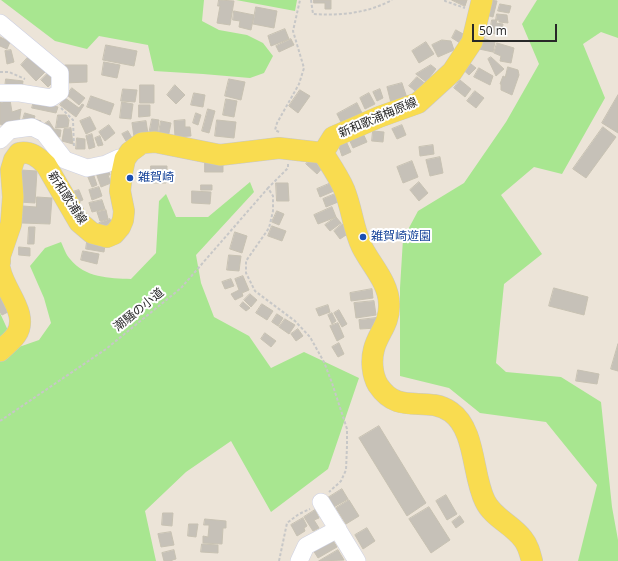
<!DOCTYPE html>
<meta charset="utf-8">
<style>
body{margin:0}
#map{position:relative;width:618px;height:561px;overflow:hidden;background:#ece4d8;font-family:"Open Sans",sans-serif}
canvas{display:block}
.scale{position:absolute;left:472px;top:24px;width:85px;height:18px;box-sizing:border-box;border:2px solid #282828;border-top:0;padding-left:5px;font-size:12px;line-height:14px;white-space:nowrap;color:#282828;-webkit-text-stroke:3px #fff;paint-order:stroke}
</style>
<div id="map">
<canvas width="618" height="561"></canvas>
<div class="scale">50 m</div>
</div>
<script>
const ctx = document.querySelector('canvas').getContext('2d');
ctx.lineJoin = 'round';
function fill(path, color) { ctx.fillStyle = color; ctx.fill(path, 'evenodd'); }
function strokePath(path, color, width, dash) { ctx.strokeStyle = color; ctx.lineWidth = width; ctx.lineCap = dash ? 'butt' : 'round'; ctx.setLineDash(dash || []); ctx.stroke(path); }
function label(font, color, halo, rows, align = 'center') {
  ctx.font = font + ' "Open Sans","Noto Sans JP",sans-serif'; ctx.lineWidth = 4; ctx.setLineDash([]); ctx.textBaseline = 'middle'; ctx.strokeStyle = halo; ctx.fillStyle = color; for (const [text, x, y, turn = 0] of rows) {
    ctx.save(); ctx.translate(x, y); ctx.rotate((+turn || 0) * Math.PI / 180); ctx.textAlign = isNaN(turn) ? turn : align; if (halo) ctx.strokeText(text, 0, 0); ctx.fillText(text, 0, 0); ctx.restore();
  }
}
fill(new Path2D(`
 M1,0H204L202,21L219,30L247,35L263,43L273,56L264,73L250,78L203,74L154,71L148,45L99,36L87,49L55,41Z
 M236,0H297L295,11Z
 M537,0H618V38L601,32L583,44L605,98L562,174L534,167L501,195L542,254L504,284L496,363L506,372L561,377L601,402L612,507L618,540V561H578L597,485L546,422L480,413L449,388L400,376V288L403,239L418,211L464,183L506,122L539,64L522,24Z
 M250,182L254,192L196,255L201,283L214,317L249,336L271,368L304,352L359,378L328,469L271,512L231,441L186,472L145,511L156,561H0V313L16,348L39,340L51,323L44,298L30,266L45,248L61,242C64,248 66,255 70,259C85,278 109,278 131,279L156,253L159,201L166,194L176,217H208Z`), '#a8e690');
const building = new Path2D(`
 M219,0L234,1L230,25L217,23L220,6H218Z
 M314,0H331V9H325V3H314Z
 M452,0H467L465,6Z
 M489,0L497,1L493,17L486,15Z
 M500,4L511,6L509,13L498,11Z
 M256,7L277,11L274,28L253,24Z
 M234,11L254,15L251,30L239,27L240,21L233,20Z
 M497,14L507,15L508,23L499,22V20H496Z
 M492,20H497L496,23L503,24L501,36L490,32Z
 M285,29L289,39L271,46L268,36Z
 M456,30L465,35L460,43L452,38Z
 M0,37L10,42L7,49L0,46Z
 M482,38L495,42L493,52L479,49Z
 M291,39L294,45L279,52L276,46Z
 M442,40L451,41L454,50L438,57L432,45Z
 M426,42L434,54L419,63L412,51Z
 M497,43L514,48L511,63L500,61L501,56L494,53Z
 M106,45L137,51L134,66L103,60Z
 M11,50L14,62L7,64L5,51Z
 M31,54L47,70L36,81L21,65Z
 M491,57L504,69L496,76L488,59Z
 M466,60L476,68L469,75L460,67Z
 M104,62L120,65L117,78L102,75Z
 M65,65H87V82L65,83Z
 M431,65L436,69L426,82L416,74Z
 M508,67L518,70L519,75L512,95L501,90V84H500L503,76L505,77Z
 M479,68L493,76L490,85L474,77Z
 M48,73L55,80L48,87L41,80Z
 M417,77L427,85L419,94L409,86Z
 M6,79L23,81L22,90L5,88Z
 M229,79L245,82L241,100L225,96Z
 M460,80L471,89L465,97L454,88Z
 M402,83L407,98L391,103L387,87Z
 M140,85H154V103H140Z
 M175,85L185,95L176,104L167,95Z
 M72,88L85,98L79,105L67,95Z
 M123,89L137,90L135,102L121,101Z
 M380,89L383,98L377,101L373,92Z
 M300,90L310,96L298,113L289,106Z
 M475,91L484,98L476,108L467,101Z
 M194,93L205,95L203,107L191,105Z
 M369,93L375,104L365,109L360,98Z
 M618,95V133L602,123Z
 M91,96L114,104L110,115L87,107Z
 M65,98L79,108L82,104L84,105L76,117L60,105Z
 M226,99L237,101L234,117L223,115Z
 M10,100L12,112L21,109L19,123L4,126L0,124V103Z
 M34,101L58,107L56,113L32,108Z
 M122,102L133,104L131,119L120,118Z
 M357,103L362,113L342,124L337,114Z
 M139,105H150V116L139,117Z
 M208,109L215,111L209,133L202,131Z
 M25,113L35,116L34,119L41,121L39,128L22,123Z
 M196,113L201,115L198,125L193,123Z
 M58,115H66L69,120L68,127L56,128Z
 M90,117L96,129L86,134L80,121Z
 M152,119L159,120L157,136L149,134Z
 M185,120V127H190L191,136L175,137L174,121Z
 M217,120L236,122L234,138L215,136Z
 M49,121L54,129L61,130L60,137L50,136L43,125Z
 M146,121L148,134L134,137L132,123Z
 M161,121L171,123L168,138L158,137Z
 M109,125L115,133L105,141L99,132Z
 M402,125L406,135L397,139L392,129Z
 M603,127L616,137L586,178L573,169Z
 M71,128L73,144L62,141L64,129Z
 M128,131L132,138L126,141L122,134Z
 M362,131L367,142L353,148L348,137Z
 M373,131L384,132L383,142L372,141Z
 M92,134L95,147L89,149L86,136Z
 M100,136L103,145L98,146L95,138Z
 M77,138L85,139V149H76Z
 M346,141L351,152L342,156L338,144Z
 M433,145L434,154L420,156L419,147Z
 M313,156L324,166L317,174L306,164Z
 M440,157L443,173L430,176L426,160Z
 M205,161L223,162V172H205Z
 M412,161L418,177L403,183L397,167Z
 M107,166L110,175H108L111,183L101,187L95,170Z
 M151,166H167V173H151Z
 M21,170L37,171L35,203L19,202Z
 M93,173L97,185L92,187L87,175Z
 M154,174H166V183H153Z
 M419,182L428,193L419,201L410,190Z
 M276,183H288L289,201H277Z
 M331,183L334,191L320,197L317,189Z
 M201,185H212V190H201Z
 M99,187L102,196L92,200L89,190Z
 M79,190L83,200L73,204L69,193Z
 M192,191L211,192L210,204L192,203Z
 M335,194L338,202L326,207L323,199Z
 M37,197L52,198L50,224L22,223L23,206L36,207Z
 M102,200L105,209L92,212L89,203Z
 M332,207L336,217L318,224L314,215Z
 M106,210L108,219L100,221L97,212Z
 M277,211L284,214L279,225L272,222Z
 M336,217L341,223L330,231L325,225Z
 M110,219L112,225L101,229L99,223Z
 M342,224L349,233L340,239L334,231Z
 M272,226L286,231L282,241L268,236Z
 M29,227H35L34,244H28Z
 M235,232L247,236L242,253L230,249Z
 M87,242L105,245L104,252L86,249Z
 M19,247L30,248V256L19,255Z
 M83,251L99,254L97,264L81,260Z
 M229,255L241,256L239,271L227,270Z
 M243,276L249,290L242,293L243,296L235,300L231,294L239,290L235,279Z
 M231,279L234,286L225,289L222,282Z
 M554,288L588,297L584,315L549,306Z
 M372,289L373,298L351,301L350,293Z
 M250,294L257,300L251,307L244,300Z
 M0,296L10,311L2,315L0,312Z
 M374,301L376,315L356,318L354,303Z
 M243,302L250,308L246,311L240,306Z
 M262,304L273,311L267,320L256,313Z
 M328,305L330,312L319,316L316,309Z
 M339,310L347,324L342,327L334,313Z
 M332,313L336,321L332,324L328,315Z
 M277,314L283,318L278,326L272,322Z
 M376,318L377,328L360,329L359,320Z
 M285,319L295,325L289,334L279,327Z
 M338,323L344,337L337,341L330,326Z
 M298,329L303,336L296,341L291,334Z
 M265,333L276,341L271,347L261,339Z
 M339,343L344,354L338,357L332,347Z
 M618,344V371L611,369Z
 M578,370L599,374L597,384L576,381Z
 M379,426L426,503L407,516L359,438Z
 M342,489L348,499L332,508L326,499Z
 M446,495L457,514L447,520L436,501Z
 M349,500L359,516L346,524L336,508Z
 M429,507L450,540L431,553L409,519Z
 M315,510L319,518L314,520L319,528L313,531L304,517Z
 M163,513H173L172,526L162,525Z
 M460,516L464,522L456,528L452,522Z
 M303,518L307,526L304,528L305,531L297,536L291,525Z
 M205,519L226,521V528H223L222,544L203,543V536L208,537L209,527V525H204Z
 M189,524H198L196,537L188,536Z
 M367,528L375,541L363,549L355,535Z
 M171,532L174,545L161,547L158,534Z
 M332,539L337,547L318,558L313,550Z
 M202,544L218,545V553L201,552Z
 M174,550L176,559L172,560V561H164L162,553Z
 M338,550L344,560L320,561H319Z`);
fill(building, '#c6c1b8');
strokePath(building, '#c7c1b2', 1);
const minor = new Path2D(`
 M0,23L60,73V92L51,98L20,93H0
 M0,140L10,130L32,127L44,133L65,160L87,168L106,164L119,158L125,159
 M321,502L357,561
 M299,561L306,546L338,529`);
const major = new Path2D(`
 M323,153C330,164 339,177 344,189C352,208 353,229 362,247C371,265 389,283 389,304C390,324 378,333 374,349C371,360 372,375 378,385C399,417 426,394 451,412C476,430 472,475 485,501C493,518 512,524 523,539C528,545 530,553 532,561
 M323,153L333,137L379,117L418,103L452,72L472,42L482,0
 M0,262V256L11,224L13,197L11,170L14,160L19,153C31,151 38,157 46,165L79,222L92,233L107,237L114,234L120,227L123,220L124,211L120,191L122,173L125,159L130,152L142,143L155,142L220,155L279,148L323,153
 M0,269C4,291 30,314 16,335C12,341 5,346 0,351`);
strokePath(minor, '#cdd0e2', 18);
strokePath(major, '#c7c7c7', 22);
strokePath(new Path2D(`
 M311,0L313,14C340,16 368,13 392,0
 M445,0V1L465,8
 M0,72H9L25,79
 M61,108L73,120L74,148
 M279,132L275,130L277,123L299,84L304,68L293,31L300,0
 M288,164V168L268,188L273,196V211L269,228L246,261V273L255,291L295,321L310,337L324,362L332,383L347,429V446L346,470L341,481L329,492
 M0,421L106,349L181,288L268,188
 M279,561L287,523L299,514L310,509`), '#c7c7c7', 2, [3, 2]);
strokePath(minor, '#fff', 17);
strokePath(major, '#f9dc50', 21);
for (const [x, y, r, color] of [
 [130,178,4,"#1a4fb4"],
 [363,237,4,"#1a4fb4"]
]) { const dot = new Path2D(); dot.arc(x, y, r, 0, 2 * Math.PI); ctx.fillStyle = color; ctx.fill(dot); strokePath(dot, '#fff', 1.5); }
label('12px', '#282828', '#fff', [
 ["新和歌浦梅原線",378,118,-23],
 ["新和歌浦線",67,198,57],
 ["潮騒の小道",139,310,-39]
]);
label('12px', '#164399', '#fff', [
 ["雑賀崎",138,178],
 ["雑賀崎遊園",371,237]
], 'left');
</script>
